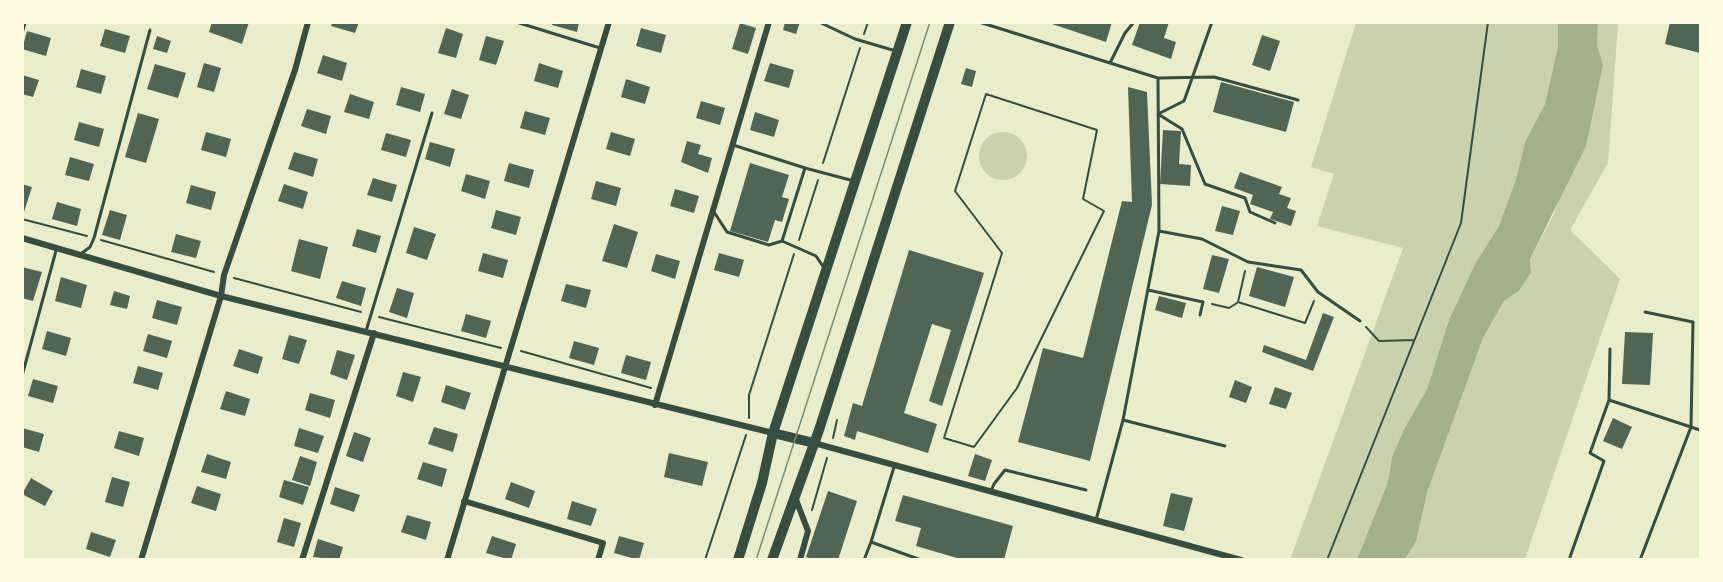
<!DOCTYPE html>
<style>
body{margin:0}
#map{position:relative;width:1723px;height:582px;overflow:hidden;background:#e9edc9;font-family:Rubik,sans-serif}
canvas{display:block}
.frame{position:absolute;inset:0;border:24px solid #fefae0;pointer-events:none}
</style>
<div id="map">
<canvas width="1723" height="582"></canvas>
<div class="frame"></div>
</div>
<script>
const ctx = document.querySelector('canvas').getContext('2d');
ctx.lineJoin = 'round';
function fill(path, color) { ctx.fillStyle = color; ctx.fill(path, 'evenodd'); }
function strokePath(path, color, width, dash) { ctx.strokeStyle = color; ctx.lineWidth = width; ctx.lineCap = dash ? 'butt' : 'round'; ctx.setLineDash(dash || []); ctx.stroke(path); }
fill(new Path2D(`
 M1356,23H1558V46L1545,104L1525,142L1516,179L1499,226L1475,264L1449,320L1427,389L1404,429L1392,457L1388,482L1357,559L1290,560L1403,248L1317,226L1334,174L1311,167Z
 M1598,23H1618L1608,163L1570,230L1620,279L1525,559L1405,560L1416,542L1427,493L1483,338L1504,301L1519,291L1531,273L1530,259L1554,214L1603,66L1597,45Z
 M979 156a24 24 0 1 1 48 0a24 24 0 1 1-48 0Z`), '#cad2ad');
fill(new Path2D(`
 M1558,23H1598L1597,45L1603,65L1586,146L1530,259L1531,273L1519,291L1504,301L1483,338L1427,493L1416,542L1405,559H1357L1388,482L1392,457L1404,429L1427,389L1449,320L1475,264L1499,226L1516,179L1525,142L1545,104L1558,46Z`), '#a3b18a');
fill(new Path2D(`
 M212,22H249L242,44L209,32Z
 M332,22H359L355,33L331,26Z
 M553,22H579L577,32L552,25Z
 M785,22H800L796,34L783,30Z
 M1046,22H1112L1106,42Z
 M1140,22H1169L1164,38L1176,42L1171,59L1132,45Z
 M1670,22H1700V53L1665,44Z
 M740,23L756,28L748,54L732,49Z
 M446,28L463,34L456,58L438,53Z
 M641,28L666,35L661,53L636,46Z
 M105,29L130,36L125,53L100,46Z
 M27,31L51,38L46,56L22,49Z
 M1262,35L1280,41L1270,71L1252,65Z
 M157,36L171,41L167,53L153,49Z
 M486,36L504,41L496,65L479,60Z
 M323,55L347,63L342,81L317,73Z
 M204,63L221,68L214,92L197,87Z
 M539,63L563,71L558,88L534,81Z
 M770,63L794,70L789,88L764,81Z
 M155,64L186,73L178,98L147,89Z
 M966,68L976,71L972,87L961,84Z
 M81,69L106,76L101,94L76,87Z
 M22,75L39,80L33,97L22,94Z
 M626,79L650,87L645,104L621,97Z
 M1221,82L1294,102L1286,132L1213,112Z
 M401,87L425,94L420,112L396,105Z
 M1128,87L1147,92L1152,205L1090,461L1018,442L1043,348L1083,358L1122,201L1132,202Z
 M452,89L469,95L461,119L444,114Z
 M350,94L374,102L369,119L344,112Z
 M701,101L725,108L720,125L696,118Z
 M307,109L331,116L326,134L301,126Z
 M525,111L550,118L545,135L520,128Z
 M755,112L779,120L774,137L750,130Z
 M138,113L159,119L146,163L125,157Z
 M79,122L104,129L99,147L74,140Z
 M1163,130L1181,131L1179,164L1191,165L1190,186L1160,184Z
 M206,132L231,139L226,157L201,150Z
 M611,132L635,139L630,156L606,149Z
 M386,133L411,140L406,157L381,150Z
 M687,141L701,145L698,154L712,158L708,173L681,162Z
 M430,142L455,149L450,167L425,159Z
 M294,152L318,159L313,177L288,169Z
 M70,157L94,164L89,181L65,175Z
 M509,163L534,170L529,188L504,181Z
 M750,163L789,175L782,197L789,199L782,222L775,220L768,242L730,231Z
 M1240,172L1282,187L1279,194L1291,198L1287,208L1296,211L1291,226L1270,219L1273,212L1250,204L1253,195L1234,188Z
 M466,174L490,181L485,199L461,191Z
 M373,178L397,185L392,202L367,195Z
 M596,181L621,188L616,206L591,199Z
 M22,184L32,187L23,215H22Z
 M284,184L308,192L303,209L278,201Z
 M191,185L216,192L211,210L186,203Z
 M675,189L699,196L694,213L670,206Z
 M57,202L81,209L77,226L52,219Z
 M1222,206L1240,211L1233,235L1215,231Z
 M110,210L127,215L120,240L102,235Z
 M496,210L521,217L516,235L491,228Z
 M614,224L638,232L627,268L602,261Z
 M414,227L436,234L427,260L406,253Z
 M357,229L381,236L376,253L352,246Z
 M176,234L201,241L196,258L171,252Z
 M299,239L328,247L320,279L291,271Z
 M909,250L984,273L942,406L929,401L951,330L932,324L904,413L937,424L928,453L857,431L855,440L844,436L853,403L862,406Z
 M483,253L508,260L503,278L478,271Z
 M719,253L744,260L739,277L714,270Z
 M656,254L680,261L675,279L651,271Z
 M1212,255L1229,259L1219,293L1203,289Z
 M22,267L42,272L33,301L22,298Z
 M1257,267L1294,277L1285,307L1249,296Z
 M61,277L87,285L81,308L55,301Z
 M342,281L366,288L361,306L336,298Z
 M566,284L591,290L586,308L561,301Z
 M397,288L414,293L407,318L389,312Z
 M114,291L130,296L127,309L110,305Z
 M1159,296L1186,303L1182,318L1155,310Z
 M157,300L182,307L177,325L152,318Z
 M1323,313L1334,317L1313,371L1262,352L1264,345L1306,360Z
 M466,314L491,321L486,338L461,331Z
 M47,331L71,338L66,356L42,349Z
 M1625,332L1653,333L1650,385L1622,384Z
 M148,334L172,341L167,358L143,351Z
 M289,335L307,340L299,364L282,359Z
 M574,341L599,348L594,365L569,358Z
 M239,349L263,357L258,374L233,366Z
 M337,350L355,355L347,380L330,374Z
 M626,355L651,362L646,380L621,373Z
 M138,366L163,373L158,390L133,383Z
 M403,372L421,377L413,402L396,396Z
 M33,379L58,386L53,403L28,396Z
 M1235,380L1252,387L1246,403L1229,397Z
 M446,385L471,393L465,410L441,402Z
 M1275,387L1292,393L1286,409L1269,404Z
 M226,391L250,399L245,416L220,409Z
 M310,393L335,400L330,418L305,410Z
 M1613,418L1632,427L1622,449L1603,441Z
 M434,427L458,434L453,452L428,444Z
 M22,428L44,434L39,452L22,447Z
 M299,428L324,436L318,453L294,446Z
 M119,431L144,438L139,456L114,448Z
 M354,432L371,438L363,462L346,456Z
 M669,453L708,462L702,486L664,477Z
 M207,454L231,462L226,479L201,472Z
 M975,454L992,460L985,481L968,476Z
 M300,456L317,462L310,486L292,480Z
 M423,462L447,469L442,487L417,479Z
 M112,477L130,482L123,507L105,502Z
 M31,478L53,491L45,506L22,494Z
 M284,480L309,487L303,505L279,497Z
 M511,482L535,491L529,508L505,499Z
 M197,486L221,494L216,511L191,503Z
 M335,487L360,495L354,512L330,504Z
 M828,491L857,501L838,560H814L806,557Z
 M1171,493L1193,498L1184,531L1163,526Z
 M903,495L1013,526L1004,560H964L916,546L921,528L895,521Z
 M572,501L597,509L591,526L567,519Z
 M407,515L431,522L426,540L401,532Z
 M284,518L301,523L294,547L277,542Z
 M91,532L116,540L110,557L86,549Z
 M492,536L516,544L511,560L486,553Z
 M619,536L644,543L639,560L614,553Z
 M318,539L343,547L339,560L313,557Z`), '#4f6655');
strokePath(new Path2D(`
 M864,34L868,22
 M22,35L26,22
 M986,94L1097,130L1083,199L1104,211L1017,388L974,447L944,438L1002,253L955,191Z
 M823,163L860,48
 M22,219L87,236
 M101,240L214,272
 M799,240L818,180
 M1245,271L1238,302L1305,323L1314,301
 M234,278L361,312
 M1212,304L1229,308L1237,303
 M379,317L501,348
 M1366,327L1379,341L1414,340
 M521,351L651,388
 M749,418V395L794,254
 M833,438L837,420
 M812,510L827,458
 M705,560L746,435
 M1327,560L1461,223L1488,22`), '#344e41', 2);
strokePath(new Path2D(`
 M516,22L600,48
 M819,22L855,39L896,51
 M979,22L1158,78L1159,231L1123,420L1096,520
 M1110,63L1125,33L1134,22
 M1158,78L1214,77L1298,100
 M1158,114L1182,129L1205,184L1245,198L1250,212L1275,223
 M1158,114L1184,101L1212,22
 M733,145L805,168
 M714,212L727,232L769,245L782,241
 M1159,231L1202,239L1248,262L1301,270L1318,292L1360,321
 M82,253L90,247L94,238L150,30
 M824,268L816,256L782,241L805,168L854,181
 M1148,290L1203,302L1200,315
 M366,331L432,113
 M22,376L57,247
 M1609,400L1610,349
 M1123,420L1225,446
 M894,467L871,542L921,560
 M991,491L994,484L1005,470L1086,490
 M1570,557L1604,461L1590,453L1609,400L1700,430
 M864,560L871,542
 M1640,560L1691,427L1693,322L1645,312`), '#344e41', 3);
strokePath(new Path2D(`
 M22,238L221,296L773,433
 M655,405L769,22
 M814,443L1241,560
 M795,497L808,531L800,560
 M464,501L603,543L598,560
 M141,560L221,296L224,275L295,70L308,22
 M302,560L374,333
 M447,560L609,22`), '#344e41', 6);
strokePath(new Path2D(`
 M773,433L814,443
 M738,560L762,483L773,433L907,22
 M772,560L819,430L950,22`), '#344e41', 10);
strokePath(new Path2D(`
 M756,560L930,22`), '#7c8e77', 1.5);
</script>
